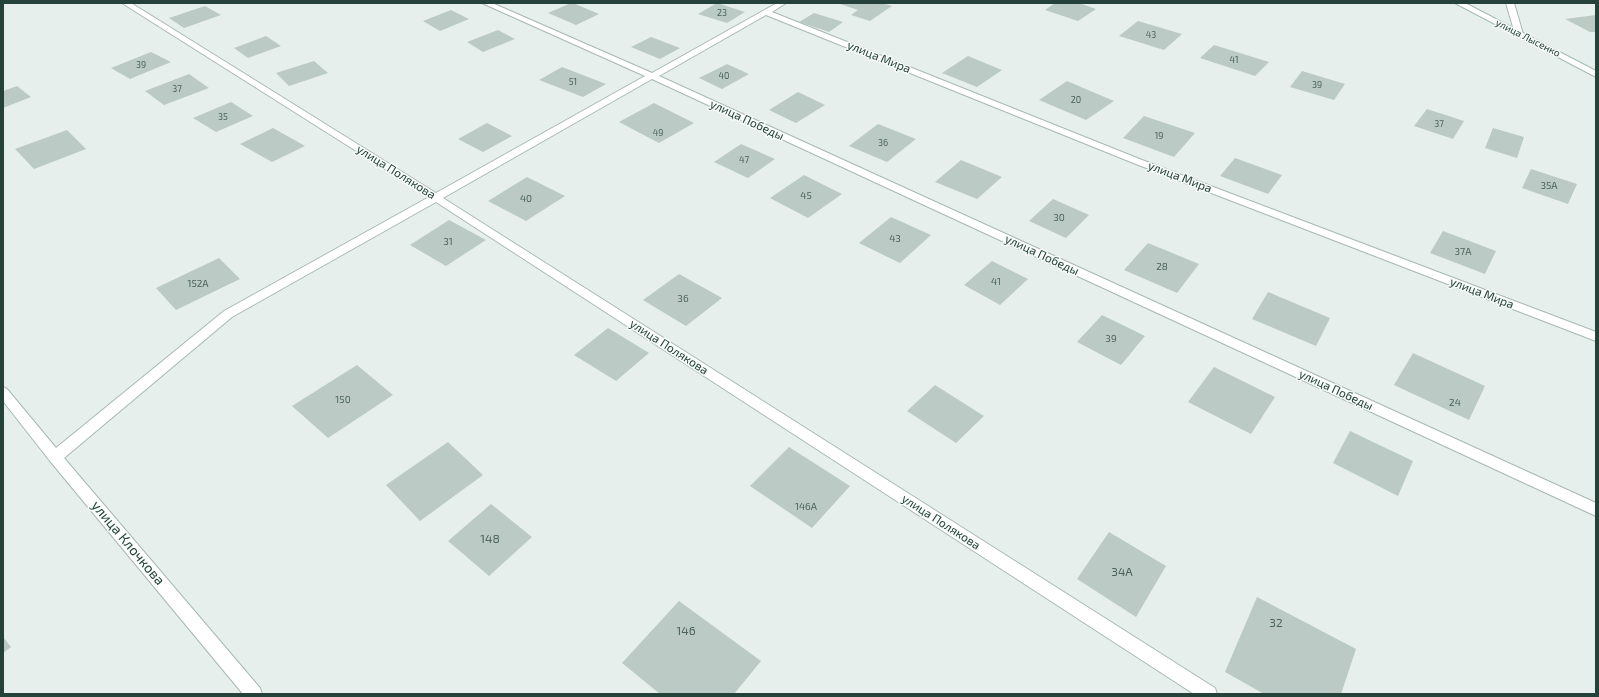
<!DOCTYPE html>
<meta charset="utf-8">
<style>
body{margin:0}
#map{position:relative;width:1599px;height:697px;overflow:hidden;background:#e6efeb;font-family:"Exo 2",sans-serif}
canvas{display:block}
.frame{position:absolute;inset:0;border:4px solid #24423a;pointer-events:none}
</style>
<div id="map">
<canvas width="1599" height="697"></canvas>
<div class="frame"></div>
</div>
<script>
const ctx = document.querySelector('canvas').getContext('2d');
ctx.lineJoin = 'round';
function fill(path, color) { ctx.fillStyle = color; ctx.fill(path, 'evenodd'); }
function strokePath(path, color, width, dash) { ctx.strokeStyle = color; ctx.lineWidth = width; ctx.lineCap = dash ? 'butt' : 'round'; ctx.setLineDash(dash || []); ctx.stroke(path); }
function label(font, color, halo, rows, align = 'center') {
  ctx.font = font + ' "Exo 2",sans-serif'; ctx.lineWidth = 3; ctx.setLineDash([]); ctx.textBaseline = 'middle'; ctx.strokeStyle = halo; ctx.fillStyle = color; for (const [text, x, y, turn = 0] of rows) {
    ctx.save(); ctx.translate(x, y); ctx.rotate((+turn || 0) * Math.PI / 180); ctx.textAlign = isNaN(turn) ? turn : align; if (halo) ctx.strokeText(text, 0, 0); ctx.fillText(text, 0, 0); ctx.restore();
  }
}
fill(new Path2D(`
 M571,3H573L599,14L576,25L548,13Z
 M717,3L745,12L727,23L698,14Z
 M837,3H882L892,6L870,21L851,15L858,10Z
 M1055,3H1079L1096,9L1078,21L1045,10Z
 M205,6L221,15L184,28L169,18Z
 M451,10L469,19L440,31L423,21Z
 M814,13L843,22L829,32L799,22Z
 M1596,15V32H1590L1565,19Z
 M1138,21L1182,34L1164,50L1119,36Z
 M498,30L515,39L483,52L467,42Z
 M266,36L281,46L248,58L234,48Z
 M651,37L680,48L660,59L631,47Z
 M1214,45L1269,62L1255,76L1200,58Z
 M151,52L171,62L130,79L111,68Z
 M968,56L1002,70L977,87L942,73Z
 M314,61L328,73L289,86L276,73Z
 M727,64L749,74L722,89L699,78Z
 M562,67L606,84L583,97L539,80Z
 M1302,71L1345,84L1334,100L1290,87Z
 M189,74L209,88L164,105L145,91Z
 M1067,81L1114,101L1086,120L1039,100Z
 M17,86L31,97L3,108V91Z
 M798,92L825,105L796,123L769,110Z
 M231,102L253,116L216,132L193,118Z
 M654,103L694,123L659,143L619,122Z
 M1427,109L1464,121L1453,139L1414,126Z
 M1144,116L1195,133L1174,157L1123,138Z
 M487,123L512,136L483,152L458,139Z
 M878,124L916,139L887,162L849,146Z
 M273,128L305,146L272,162L240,144Z
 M1493,128L1524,137L1517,158L1485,148Z
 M67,130L86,149L34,169L15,149Z
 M741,144L775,159L748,178L714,162Z
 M1235,158L1282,175L1268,194L1220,176Z
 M961,160L1002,177L977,199L935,182Z
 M1531,169L1577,184L1568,204L1522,188Z
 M804,175L842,194L808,218L770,198Z
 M527,177L565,196L526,221L488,201Z
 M1053,199L1089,215L1066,238L1029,221Z
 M891,217L931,235L900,263L859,243Z
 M449,220L486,240L446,266L410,245Z
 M1443,231L1496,251L1485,274L1430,253Z
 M1148,243L1199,264L1177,293L1124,270Z
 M219,258L240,279L176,310L156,288Z
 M992,261L1028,279L1000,305L964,285Z
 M679,274L722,298L686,326L643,300Z
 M1268,292L1330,318L1316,346L1252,319Z
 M1102,315L1145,336L1121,365L1077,342Z
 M608,328L649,353L616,381L574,355Z
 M1413,353L1485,386L1469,420L1394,385Z
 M357,365L393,395L328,438L292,406Z
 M1214,367L1275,397L1251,434L1188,402Z
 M935,385L984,416L956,443L907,411Z
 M1350,431L1413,461L1398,496L1333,463Z
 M448,442L483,475L420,521L386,485Z
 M789,447L850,486L812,528L750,486Z
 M491,504L532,537L489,576L448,541Z
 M1109,532L1166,566L1136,617L1077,579Z
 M1257,597L1356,649L1341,694H1264L1225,672Z
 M679,601L761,661L734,694H660L622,663Z
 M3,637L11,647L3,653Z`), '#bbcac4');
const street = new Path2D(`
 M122,3H131L436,193L645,76L482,3H492L652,73L777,3H786L772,12L1142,160L1596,332V341L1136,164L766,15L659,76L1596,503V516L652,79L443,198L1215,688L1217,694H1194L436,202L232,317L64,458L260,688L262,694H243L50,461L3,401V387L7,389L56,448L224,311L429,197Z
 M1506,3H1514L1523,34L1522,36H1519L1515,34Z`);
const secondary = new Path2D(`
 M1455,3H1465L1596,71V77Z`);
strokePath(street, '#a8b8b2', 2);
strokePath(secondary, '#a4bbb3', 2);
fill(street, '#fff');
fill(secondary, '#fff');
label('9px', '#4a645c', null, [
 ["23",722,13],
 ["43",1151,35],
 ["41",1234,60],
 ["39",141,65],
 ["40",724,76],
 ["51",573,82],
 ["39",1317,85],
 ["37",177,89],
 ["20",1076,100],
 ["35",223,117],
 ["37",1439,124],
 ["49",658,133],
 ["19",1159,136],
 ["36",883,143],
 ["47",744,160]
]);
label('10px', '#24423a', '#f7fbf9', [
 ["улица Лысенко",1528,38,27]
]);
label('10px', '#4a645c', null, [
 ["35А",1549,186],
 ["45",806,196],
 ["40",526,199],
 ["30",1059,218],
 ["43",895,239],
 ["31",448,242],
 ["37А",1463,252],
 ["28",1162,267],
 ["41",996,282],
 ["152А",198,284],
 ["36",683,299],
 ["39",1111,339],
 ["150",343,400],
 ["24",1455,403],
 ["146А",806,507]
]);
label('12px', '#24423a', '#f7fbf9', [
 ["улица Мира",879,57,22],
 ["улица Победы",747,120,25],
 ["улица Полякова",396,172,32],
 ["улица Мира",1180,177,21],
 ["улица Победы",1042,255,25],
 ["улица Мира",1482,293,21],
 ["улица Полякова",669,347,33],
 ["улица Победы",1336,390,25],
 ["улица Полякова",941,522,33]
]);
label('12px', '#4a645c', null, [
 ["148",490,539],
 ["34А",1122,572],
 ["32",1276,623],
 ["146",686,631]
]);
label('14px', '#24423a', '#f7fbf9', [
 ["улица Клочкова",128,543,50]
]);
</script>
